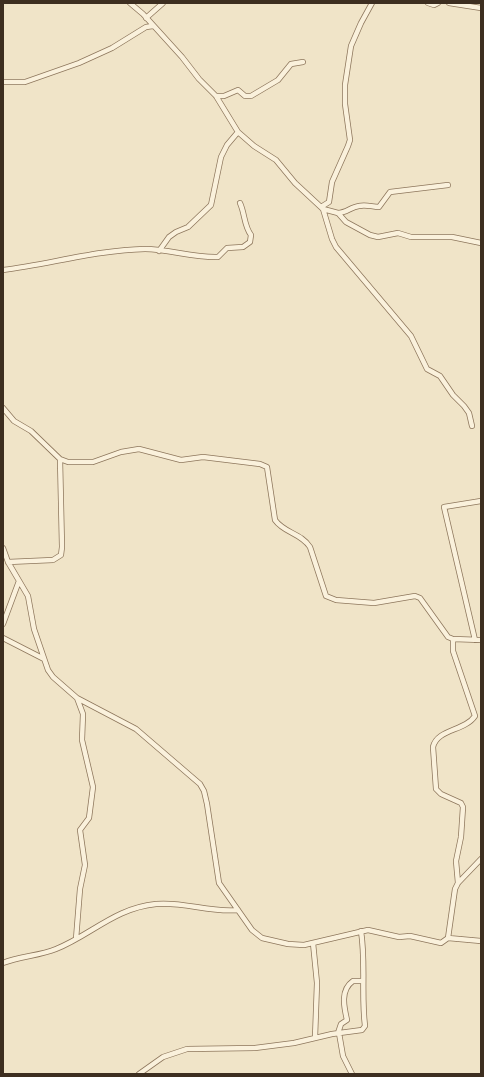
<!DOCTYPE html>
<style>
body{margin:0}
#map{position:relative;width:484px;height:1077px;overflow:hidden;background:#f0e4c8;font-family:Literata,serif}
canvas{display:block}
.frame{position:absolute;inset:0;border:4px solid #3d2e20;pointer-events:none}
</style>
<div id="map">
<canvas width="484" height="1077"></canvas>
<div class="frame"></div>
</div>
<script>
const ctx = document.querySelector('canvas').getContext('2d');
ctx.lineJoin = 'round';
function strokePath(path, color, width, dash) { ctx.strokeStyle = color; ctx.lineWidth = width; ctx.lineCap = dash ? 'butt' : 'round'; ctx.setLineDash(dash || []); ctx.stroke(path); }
const street = new Path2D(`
 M130,3L143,14L182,57L199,79L216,96L238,132L254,146L276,160L295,183L323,209L338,213L346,222L370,235L378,237L398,233L411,237H452L481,243
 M428,3L434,5L438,3
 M449,3L481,8
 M146,18L163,3
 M3,82H25L79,63L112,48L146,27L153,26
 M216,96H224L238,90L245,96H251L278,80L291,64L303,62
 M321,207L329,202L332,182L348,146L350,140L345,104V85L351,46L361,23L372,3
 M323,209L332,239L336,247L411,336L427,369L440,376L453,395L464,406L469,413L472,426
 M338,213C346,213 351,207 359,206C366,204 372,207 379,207L390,192L448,185
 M159,251L169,237L176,232L188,227L211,205L221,157L227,145L238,132
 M3,270C50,264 98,250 145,249C169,249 193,258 218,257L227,248L243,247L250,242L251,235C244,226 245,214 240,203
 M3,408L14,421L31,431L60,459L68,462H93L121,452L139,449L181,460L203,457L260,464L267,467L275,520C284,533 301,533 310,547L326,596L336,600L374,603L415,596L420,598L448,637L453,639L481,640
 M3,548L8,562L28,596L34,629L48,670L53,677L77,698L136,729L200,784L204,791L207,804L219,883L252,930L262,938L288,944L304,945L368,930L399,937L410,936L441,943L448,938L455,889L458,883L481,859
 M8,562L53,560L61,555L62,547L60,459
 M3,624L19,581
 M3,638L44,659
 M453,639V651L475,716C465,731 437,729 433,747L436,789L441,794L461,803L463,807L461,837L456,861L458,883
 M475,640L444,507L481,501
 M448,938L481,941
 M76,939L80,889L85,865L80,830L89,818L93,787L82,740L83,714L77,698
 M313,943L317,983L315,1038
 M3,963C20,956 39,956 56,949C91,935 115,908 156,904C183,901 210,913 238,910
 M338,1033L341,1024L347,1020C344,1007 340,990 353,981H363
 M339,1033L343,1056L352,1074
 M139,1074L163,1057L187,1049L255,1048L294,1043L332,1034L362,1030L365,1026C361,994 366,963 361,931`);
strokePath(street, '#8d765c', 6);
strokePath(street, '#faf1dc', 4.5);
</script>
